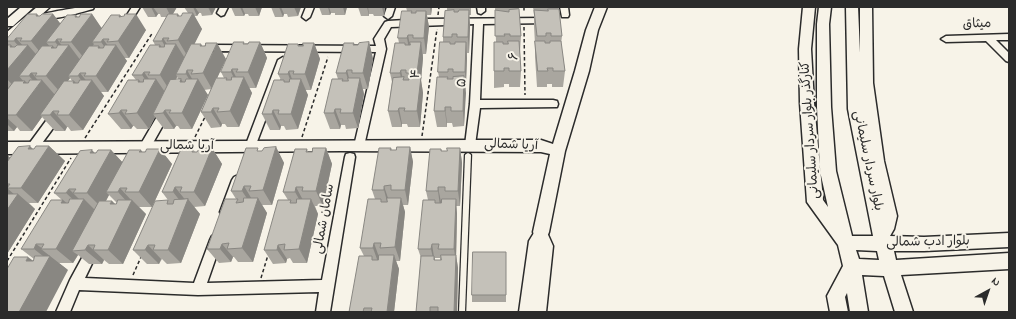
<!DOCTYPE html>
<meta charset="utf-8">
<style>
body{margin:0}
#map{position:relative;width:1016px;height:319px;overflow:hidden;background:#f7f3e8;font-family:"Indie Flower",sans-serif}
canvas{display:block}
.frame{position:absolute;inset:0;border:8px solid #2b2b2b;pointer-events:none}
.north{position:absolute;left:968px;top:271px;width:40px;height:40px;-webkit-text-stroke:3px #f7f3e8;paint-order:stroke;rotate:40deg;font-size:11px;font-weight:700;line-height:16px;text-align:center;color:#2b2b2b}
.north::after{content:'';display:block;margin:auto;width:14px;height:18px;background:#2b2b2b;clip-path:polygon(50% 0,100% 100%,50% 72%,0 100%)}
</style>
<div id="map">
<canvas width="1016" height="319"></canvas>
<div class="frame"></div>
<div class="north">N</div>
</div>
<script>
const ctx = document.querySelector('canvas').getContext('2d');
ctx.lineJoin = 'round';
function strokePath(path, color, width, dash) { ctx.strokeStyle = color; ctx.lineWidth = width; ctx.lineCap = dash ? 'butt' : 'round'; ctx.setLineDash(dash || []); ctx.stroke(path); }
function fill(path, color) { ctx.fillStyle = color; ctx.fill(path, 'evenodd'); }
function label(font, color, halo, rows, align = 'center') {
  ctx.font = font + ' "Indie Flower","Playpen Sans Arabic",sans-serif'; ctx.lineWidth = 4; ctx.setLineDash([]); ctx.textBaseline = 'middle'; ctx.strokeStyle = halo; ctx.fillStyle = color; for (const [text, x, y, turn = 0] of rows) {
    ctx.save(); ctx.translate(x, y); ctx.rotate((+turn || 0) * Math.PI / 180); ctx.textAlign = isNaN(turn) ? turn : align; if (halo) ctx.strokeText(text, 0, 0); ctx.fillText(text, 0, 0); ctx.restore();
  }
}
const lane = new Path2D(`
 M468,153L470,154L471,155L465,312H459L465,155L466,154Z`);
const street = new Path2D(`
 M79,7H94L93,9C82,12 44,24 36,16C38,14 71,9 79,7Z
 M132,7H140L132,20H126L125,18Z
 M220,7H228L224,15L221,16L217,13Z
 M306,7H314L310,17L306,20L302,17Z
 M387,7H395L392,16L388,19L384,16Z
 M477,7H485V11L481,14L478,13Z
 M560,7H568L569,15L568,17H562Z
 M547,18L550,19L551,21L550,23L483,24L480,100H553L557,101L558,104L557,107L480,108L475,145L474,148H466L465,145L470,104L474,24L391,27L384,39L386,49L364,146L363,149L359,150L355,149L354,146L376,52L213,51L206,53L201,50L203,48L212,45L376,46L374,39L385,22L388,21L422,19Z
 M1009,34V40H996L1009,53V62L1006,61L986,41L946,42L941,39L946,36Z
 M283,57L288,60L255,147L254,150L250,151L246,150L245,147L278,60Z
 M166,107L170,108L171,111L149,150L145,151L141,150L140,147L141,144L162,108Z
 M58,109L62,110L63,113L62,116L37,150L33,151L29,150L28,147L29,144L54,110Z
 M350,153L354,154L355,157L330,312H316L319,292L198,295L79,290L70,312H56L70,280L89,245L93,244L97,245L99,249L85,278L194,283L210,240L212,236L216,235L220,236L222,240L207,283L322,280L345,157L346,154Z
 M238,175L242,177L244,180L232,212L230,216L226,217L222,216L220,212L232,180L234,177Z
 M541,227L545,228L553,246L546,312H519L529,241L537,228Z`);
const secondary = new Path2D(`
 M21,7H34L13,26H7V19Z
 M37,7H50L11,42L7,43V32Z
 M595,7H607L598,30L589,71L565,151L549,232L547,237L541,239L535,237L533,232L550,154L541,152L341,151L7,154V142L474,140H541L553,144L575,71L586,30Z
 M803,7H815L811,49L814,103L823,200L828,207L820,171L817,107V24L819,7H831L829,24L831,107L836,171L852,236H873L848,109L846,7H858L860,53V7H872L873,83L884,161L897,216L894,229L890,236L924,237L1009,233V247L924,251H894L896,260L1009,253V269L901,275L913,312H895L884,276L862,275L868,312H850L847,293L845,297L848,312H830L827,296L843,266L838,245L807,202L800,103L799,49ZM856,250L877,251L879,260L859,259Z`);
strokePath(lane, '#2b2b2b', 2.5);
strokePath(street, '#2b2b2b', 3);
strokePath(secondary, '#2b2b2b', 3);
strokePath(new Path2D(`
 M524,7V13
 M438,15L439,7
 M524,27L525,95
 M422,136L437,29
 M195,137L205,117
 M302,137L328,57
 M85,138L153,32
 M7,261L71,158
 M133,275L141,257
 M261,278L268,255`), '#2b2b2b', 1.5, [3.5, 2.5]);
fill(lane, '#f7f3e8');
fill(street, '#f7f3e8');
fill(secondary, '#f7f3e8');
fill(new Path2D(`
 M142,7H177L173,14L179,16H181L188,13L184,7H216L212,15L202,16L201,13H199L197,16H194L202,29L194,44L202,46L226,59L217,78H224L221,72L245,44L260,42L267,58L256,88H249L252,93L239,127H227L225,124H222L221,127L211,128L201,112L211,89L204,90L208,95L192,129H180L178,126H176L174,129H164L155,117L149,129H137L134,126H133L131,129H121L108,114L136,80L132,75L155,45L153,41L167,17H161L160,14H158L156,17H148ZM177,77L179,80H176Z
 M231,7H262L259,16H249L248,14H245L244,16H235Z
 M271,7H301L298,16L288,17L287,14H284L283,17H275Z
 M319,7H347L345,15H335V13H331L330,15H322Z
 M358,7H385L384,16H374L373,14H369V16H361Z
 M406,7H432L431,15H427L429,27L426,54H423V58L421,80L423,93L420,127H408L407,124H402V127H392L388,111L392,82L390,73L399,43L398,38L407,11Z
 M447,7H471V15H469L470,26L469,53H467L464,126L453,127L452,123H447V127H437L434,111L439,77L438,72L443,42V37L447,11Z
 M495,7H518L521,36L520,52L521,71L520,87H509V84H504V87L494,88V42H496Z
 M533,7H558L562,36L561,44L565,71L563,87H552V84H547V87H537L535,57V44L534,26V15Z
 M53,14L60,23L77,17L92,14L101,28L120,15L122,17L146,30L129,58H124L127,61L108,92H101L104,96L83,130L71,131L68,127H67L65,131H55L42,117L32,131H20L17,127L14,131H7V45H8L7,44V39L39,16ZM70,78L72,81H68Z
 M369,42L373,59L368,89H363L364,94L358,128L346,129L345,125H341L340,129H330L324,113L338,79L336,73L354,43V45H358Z
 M314,43L320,59L311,90H305L308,95L298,129L286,130L284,126H281L280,130H270L262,114L281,80L278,74L298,44L299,46H303Z
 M49,146L65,161L38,203H29L35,209L7,254V155L10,158L33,149Z
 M276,147L284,163L272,205H262L267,213L253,262H238L234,257H233L231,262L219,263L207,249L236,199L231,191L259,151H262Z
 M410,147L413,162L408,205H403L405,212L400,261H396L399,269L394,312H349L364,256L360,248L375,199L372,190L391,148L392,150H396Z
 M212,148L222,164L205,206L194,207L200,214L181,263L167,264L162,259L159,264H147L133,250L168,200L171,204L162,192L193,149L195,152H197Z
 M326,148L332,164L323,206H315L318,214L307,263H293L290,258L287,259L286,263L273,264L264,250L288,200L283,192L307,149L308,152H312Z
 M460,148L462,163L460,206H456L457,214L456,255L458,268L457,312H416L421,258L418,249L428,200L426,191L441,149L442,151H447ZM435,258H440V260H435Z
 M160,149L172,164L152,207H139L146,214L123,264H109L104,260L102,264H89L78,255L73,263H59L68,270L33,261L34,259L21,249L62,200L54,193L94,153L111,150L122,162L143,152ZM109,195L117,203L116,204H115L112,201H106Z
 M506,252V302H472V295Z`), '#a9a69f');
fill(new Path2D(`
 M151,7H153L158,14L156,17Z
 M166,7H177L171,17Z
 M193,7H195L199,13L197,16Z
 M208,7H216L212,15Z
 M240,7H242L245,14L244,16Z
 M255,7H262L259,16Z
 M279,7H281L284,14L283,17Z
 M294,7H301L298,16Z
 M328,7H329L331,13L330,15Z
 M343,7H347L345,15Z
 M367,7H368L369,14V16Z
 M382,7H385L384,16Z
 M430,7H432L431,15Z
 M469,10L470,26L469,53L468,37Z
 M426,11L429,27L426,54L424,38Z
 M193,13L202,29L188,57L178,40L177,16L178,14L185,27Z
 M37,14L45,24L53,14L65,30L57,39L65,50L69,45L81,61L68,76L70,78L60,92L46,76L51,48L53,46L61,56L64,52L55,42H46L51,48L44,57L31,41L36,16Z
 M92,14L103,30L92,42L94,44L84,58L71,42L75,17L76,15L84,25Z
 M136,14L146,30L129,58L118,41L119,17L120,15L128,26Z
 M408,35L411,51L410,54L407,38Z
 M16,38L25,48L28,45L42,61L32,73L40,83L42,80L56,96L40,115L42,117L32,131L16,115L18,91L7,79V70L10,47L11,45L20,55L23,51L14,41ZM19,76H29L38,86L34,91L25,81L24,82Z
 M163,38L172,52L176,44L186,60L176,74L177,77L170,91L160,75L159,47L160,45L169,58L170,55L162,41Z
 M103,39L112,51L116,45L127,61L108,92L96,76L98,48L99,46L108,57L110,54L101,42Z
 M260,42L267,58L256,88L248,72Z
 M369,42L373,59L368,89L363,73Z
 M421,42L423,58L421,80L423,93L420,127L417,111L420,85L417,73Z
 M466,42L467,58L466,88L465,72Z
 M217,43L226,59L212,89L203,73L200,46L201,44L210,59Z
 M314,43L320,59L311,90L305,74Z
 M232,69L240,85L239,88L231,72Z
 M187,70L195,84L198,79L208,95L192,129L182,113L180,82L181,79L190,95L194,87L186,74Z
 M347,70L351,86V89L346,73Z
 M401,70L404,86L403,89L400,73Z
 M289,71L295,87L294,90L288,74Z
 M144,72L153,85L156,79L167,95L153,114L155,117L149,129L137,113L138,82L139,80L148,93L151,88L142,75Z
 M80,73L89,84L92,80L104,96L83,130L69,115L73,83L74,81L84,92L87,87L78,76Z
 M464,76L466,93L464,126L463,111Z
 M244,77L252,93L239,127L230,111Z
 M360,78L364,94L358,128L353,113Z
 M301,79L308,95L298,129L291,114Z
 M445,107L447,123V127L445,111Z
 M213,108L222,124L221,127L211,112Z
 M399,108L402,124V127L398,111Z
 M335,109L341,125L340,129L334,113Z
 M121,110L133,126L131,129L119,113Z
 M165,110L176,126L174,129L163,113Z
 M273,110L281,126L280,130L272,114Z
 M53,111L67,127L65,131L50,115Z
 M7,118L17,127L14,131L7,124Z
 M30,146L41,157L49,146L65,161L38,203L21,188L28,149Z
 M276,147L284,163L272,205L263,190Z
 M410,147L413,162L408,205L405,190Z
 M212,148L222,164L205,206L194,192Z
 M326,148L332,164L323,206L316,191Z
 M460,148L462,163L460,206L458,191Z
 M160,149L172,164L152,207L139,192V152L141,150L152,164Z
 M92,150L104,163L111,150L125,165L106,192L109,195L102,208L87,193L90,153Z
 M7,155L13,160L7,170Z
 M244,186L253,201L252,206L242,191Z
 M384,186L389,201L388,205L384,190Z
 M7,187L8,188H7L16,196L18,194L35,209L7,254Z
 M175,187L187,202L188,199L200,214L181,263L168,250L185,207L173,192Z
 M296,187L304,202L303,206L295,192Z
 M438,187L441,202L440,206L438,191Z
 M120,188L132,201V200L146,214L123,264L108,250L110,204L112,201L125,214L130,205L118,192Z
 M69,189L82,202L84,199L99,214L72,251L78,255L73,263L56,249L61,203L63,200L77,212L80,206L66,193Z
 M258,198L267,213L253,262L242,248Z
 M401,198L405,212L400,261L395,247Z
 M311,199L318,214L307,263L299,249Z
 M456,199L457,214L456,263L454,249Z
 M374,243L379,257L378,262L373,248Z
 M36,244L43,249H41L68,270L46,312H19L26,261L28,257L43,268L48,260L34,249Z
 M222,244L233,257L231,262L220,249Z
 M432,244L434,257V256L437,269L434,263L431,249Z
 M88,245L104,260L102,264L85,250Z
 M148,245L161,259L159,264L145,250Z
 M278,245L287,259L286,263L277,250Z
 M394,255L399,269L394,312H387Z
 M456,255L458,268L457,312H454Z`), '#898782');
const building = new Path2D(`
 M519,9L521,36H510V34H504L505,36H495V10L509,12V10Z
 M548,9H559L562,36H551V33H546V36H537L534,10L548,11Z
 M454,10V12H458L459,10H469L468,37H457V34H452V37H443L445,11Z
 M402,11H412L411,13H416V11H426L424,38H413V35H408L407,38H398Z
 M183,13H193L178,40L167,41L169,38H163L162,41H153L168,14H178L177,16H181Z
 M28,14H37L36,16H40L42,14H53L31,41H20L22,38H16L14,41H7V39Z
 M81,14H92L71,42H60L62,39H57L55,42H46L67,15H76L75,17H79Z
 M125,14H136L118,41L107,42L109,39H103L101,42H92L111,15H120L119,17L124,16Z
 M508,41H519L521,71H509V68H504V71H494V42H503V44H508Z
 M535,41H545V43H550V41H561L565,71H553V68H547L548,71H538Z
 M234,42H244L243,44H248L249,42H260L248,72H236L238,69H232L231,72H221Z
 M369,42L363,73H352V70H347L346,73H336L344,43H354L353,45H358L359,43Z
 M410,42H421L417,73H406V70H401L400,73H390L395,43H405V45H410Z
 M440,42H450V44H455V42H466L465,72H453V69H448V72H438Z
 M206,43H217L203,73L191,74L193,70H187L186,74H176L191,44H201L200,46H205Z
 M303,43H314L305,74H293L294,71H289L288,74H278L288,44H298V46H303Z
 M165,44H176L160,75H148L150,72H144L142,75H132L150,45H160L159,47H164Z
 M7,45H11L10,47H15L17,45H28L7,70Z
 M58,45H69L46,76H35L37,73H31L29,76H19L42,46H53L51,48H56Z
 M105,45H116L96,76H84L86,73H80L78,76H68L89,46H99L98,48H103Z
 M464,76L463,111H451V107H445V111H434L437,77H448L447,79H453V77Z
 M232,77H244L230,111L217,112L219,108H213L211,112H201L216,78H227L226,80H231Z
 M404,77L403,80H409V77H421L417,111H404L405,108H399L398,111H388L393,78Z
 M348,78H360L353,113H340L341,109H335L334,113H324L332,79H343L342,81H348Z
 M144,79H156L137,113L125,114L127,110H121L119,113L108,114L128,80H139L138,82H143Z
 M181,79L180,82H185L186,79H198L182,113H169L171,110H165L163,113L153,114L170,80Z
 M290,79H301L291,114H278L279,110H273L272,114H262L274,80H284V82H289Z
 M30,80H42L16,115H7V90L14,81H25L23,83H28Z
 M80,80H92L69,115H57L59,111H53L50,115H40L64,81H74L73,83H78Z
 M30,146L28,149H34L36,146H49L21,188H7L10,184H7V162L18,147Z
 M276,147L263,190L249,191L251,186H244L242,191H231L246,148H258L257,151H262L264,148Z
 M397,147H410L405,190H391V185L384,186V190H372L379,148H391L390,150H396Z
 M212,148L194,192H180L182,187H175L173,192H162L181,149H193L192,152H197L199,149Z
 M313,148H326L316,191H302L303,187H296L295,192H283L295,149H307L306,152H312Z
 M447,148H460L458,191H445V187H438V191H426L430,149H441V151H447Z
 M147,149H160L139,192H125L127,188H120L118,192H106L129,150H141L139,152H145Z
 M92,150L90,153H96L98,150H111L87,193H73L76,189H69L66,193H54L80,151Z
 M7,194H18L7,210Z
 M244,198H258L242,248L227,249L229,243L222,244L220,249H207L225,199H238L236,203L243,202Z
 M387,198H401L395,247L380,248L381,243H374L373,248H360L368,199H381V202H387Z
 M70,199H84L56,249H41L44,244H36L34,249H21L51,200H63L61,203H68Z
 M188,199L168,250H153L155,245H148L145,250H133L155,201L168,200L167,204H173L174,200Z
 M297,199H311L299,249L284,250L285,244L278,245L277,250H264L278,200H291L290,203H296Z
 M442,199H456L454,249H438L439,244H432L431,249H418L423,200H435V203H441Z
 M118,200H132L108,250H93L95,245H88L85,250L72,251L99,201H112L110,204H116Z
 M473,252H506V295H472Z
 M379,255H394L387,312H371L372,308H364L363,312H349L359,256H372V260H378Z
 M441,255H456L454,312H438V307H430V312H416L421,256H434V260H441Z
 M35,256H50L19,312H7V269L14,257H28L26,261H33Z`);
fill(building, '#c4c1b9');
strokePath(building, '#898782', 1);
label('13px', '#2b2b2b', '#f7f3e8', [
 ["میثاق",977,25,-1],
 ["۶",515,56,-91],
 ["۴",417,74,-82],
 ["۵",463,83,-87],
 ["کنارگذر بلوار سردار سلیمانی",811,130,-94],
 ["آریا شمالی",511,146,2],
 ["آریا شمالی",187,147],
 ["بلوار سردار سلیمانی",867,161,78],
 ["سامان شمالی",325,219,-80],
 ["بلوار ادب شمالی",928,243,-1]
]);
</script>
